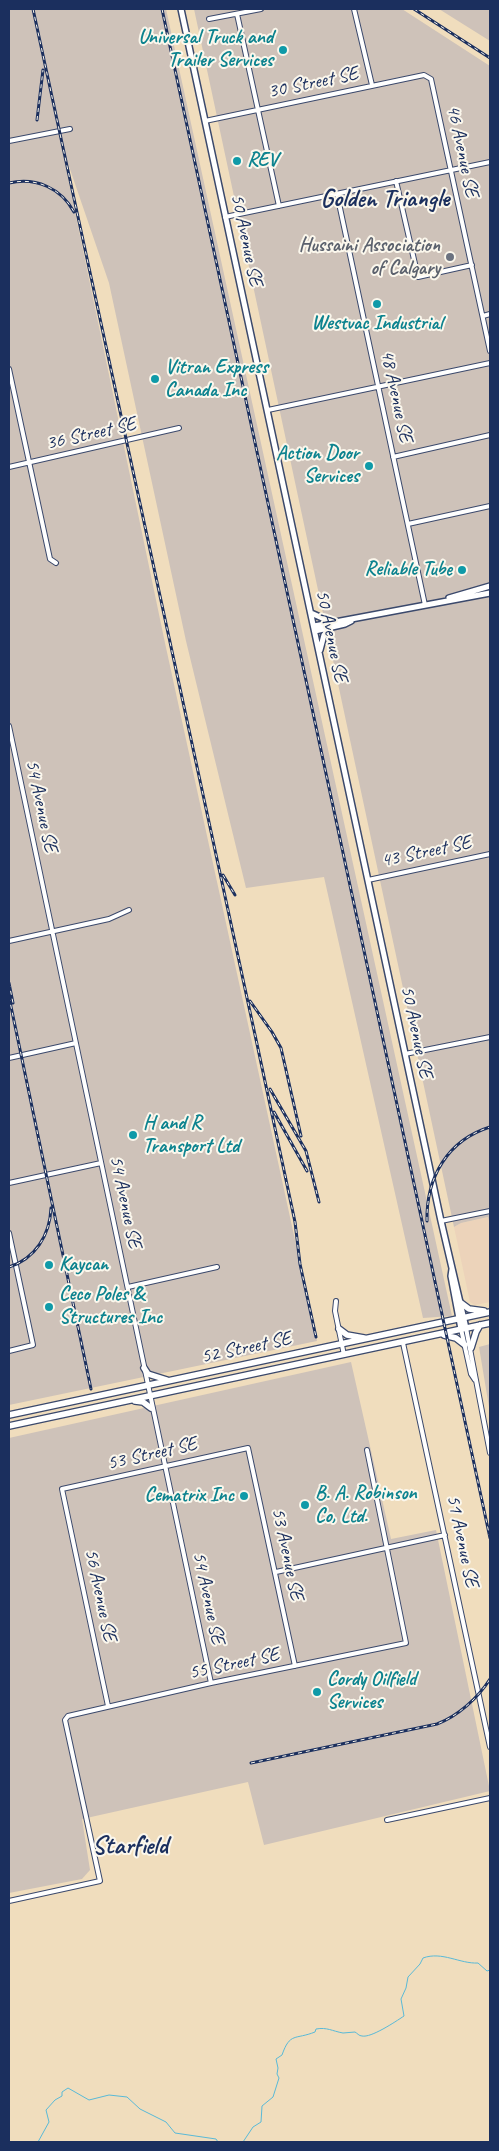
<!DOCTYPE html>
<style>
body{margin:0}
#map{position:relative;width:499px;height:2151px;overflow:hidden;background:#f0ddbd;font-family:Caveat,sans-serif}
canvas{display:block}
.frame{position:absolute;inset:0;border:10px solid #1b2f5e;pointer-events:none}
</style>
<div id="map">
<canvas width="499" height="2151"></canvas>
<div class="frame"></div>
</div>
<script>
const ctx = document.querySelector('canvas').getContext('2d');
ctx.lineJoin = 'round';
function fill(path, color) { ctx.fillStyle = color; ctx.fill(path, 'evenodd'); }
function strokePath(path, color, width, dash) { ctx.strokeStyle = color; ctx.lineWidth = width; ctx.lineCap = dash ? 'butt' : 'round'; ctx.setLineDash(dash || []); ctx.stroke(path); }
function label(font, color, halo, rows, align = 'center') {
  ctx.font = font + ' Caveat,sans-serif'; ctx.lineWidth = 4; ctx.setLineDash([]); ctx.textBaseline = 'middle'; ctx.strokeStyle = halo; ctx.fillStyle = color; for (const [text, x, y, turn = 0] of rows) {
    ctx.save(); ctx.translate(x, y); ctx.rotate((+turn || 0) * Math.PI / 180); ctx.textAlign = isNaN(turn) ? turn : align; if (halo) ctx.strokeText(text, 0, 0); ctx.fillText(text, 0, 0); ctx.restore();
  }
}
fill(new Path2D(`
 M489,1217L490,1225V1302L475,1305L470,1302L454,1227L461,1223Z`), '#ecd3ba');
fill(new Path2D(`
 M9,9H166L452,1316L423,1318L324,877L246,888L186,641L109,283L60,140L165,643L317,1341L9,1405Z
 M194,9H402L490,66V1225L488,1217L461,1223L454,1227Z
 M439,9H490V41Z
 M490,1344V1413L479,1347Z
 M351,1362L391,1539L436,1530L490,1791L264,1845L248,1782L82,1819L90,1870L82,1879L9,1893V1438Z`), '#cec2b9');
strokePath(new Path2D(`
 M38,2142L49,2122L46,2110L55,2100L62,2096V2092L68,2088L89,2100L109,2095L127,2097L140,2109L166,2122L175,2133L216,2139L218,2142
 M243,2142L253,2127L261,2122L262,2106L273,2097L279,2078L277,2074L278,2068L276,2059L282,2055C290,2032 295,2040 315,2032L316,2029C327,2027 332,2031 343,2033C347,2033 351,2032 355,2032C357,2033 359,2036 362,2036C371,2038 395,2022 404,2016L401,1999L406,1988L408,1977L420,1964L423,1958C442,1951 460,1964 478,1963L487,1971L490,1970`), '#59b9d7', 1);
const minor = new Path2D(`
 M354,9L372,85
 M237,14L279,206
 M209,19L261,9
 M205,121L424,75L431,79L490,351
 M9,141L70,129
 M396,181L418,277L472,265
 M337,194L425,605
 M225,217L490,162
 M483,316L490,314
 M9,369L50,559L56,563
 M268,410L490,363
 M393,457L490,435
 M9,467L179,428
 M408,524L490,506
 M9,726L211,1683
 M368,880L490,854
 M9,941L109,919L129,910
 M405,1054L490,1037
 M9,1058L76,1043
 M9,1183L101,1163
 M441,1221L490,1211
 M9,1233L33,1345L9,1351
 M128,1287L217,1267
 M336,1301L335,1311L344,1355
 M466,1328L490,1453
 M461,1329L471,1374L475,1380
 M403,1343L490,1747
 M276,1572L445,1535
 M108,1706L62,1489L248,1448L295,1666
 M387,1820L490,1798
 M9,1901L100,1881L65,1720L68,1716L211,1683L406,1643L367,1450`);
const tertiary = new Path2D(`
 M181,9L441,1221L466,1328
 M449,598L490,586
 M311,613L331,622
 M314,626L490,593
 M315,631L345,624L351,621
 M320,650L324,635L329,629
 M452,1269L451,1276L461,1329`);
const secondary = new Path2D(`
 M461,1303L469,1309L484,1311
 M339,1329L347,1335L364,1338
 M444,1335L456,1338L465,1345
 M471,1348L476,1332L480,1325
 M144,1368L148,1374L167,1380
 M135,1401L143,1402L151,1408
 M9,1415L490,1312
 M9,1426L490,1323`);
strokePath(minor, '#3b496c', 6);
strokePath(tertiary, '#3b496c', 8);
strokePath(secondary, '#3b496c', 8);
strokePath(minor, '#fff', 4);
strokePath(tertiary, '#fff', 5);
strokePath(secondary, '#fff', 5.5);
const rail = new Path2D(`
 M33,9L257,1044L295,1222L300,1264L316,1337
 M162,9L490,1538
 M414,9L490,58
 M37,120L43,70
 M9,183C36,177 61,188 74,212
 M223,875L235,895
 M9,983L13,1003
 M9,997L91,1389
 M250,1001L272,1032L281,1048L301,1136
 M270,1089L306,1151L319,1202
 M274,1112L307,1171
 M427,1221C426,1177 448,1140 490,1127
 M9,1267C35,1259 50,1235 51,1208
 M251,1763L437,1724C458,1716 478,1698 490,1679`);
strokePath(rail, '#1b2f5e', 3);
strokePath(rail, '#fbf7ec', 1, [4]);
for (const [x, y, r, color] of [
 [283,50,5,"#0f9aa8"],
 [237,161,5,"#0f9aa8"],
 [450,257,5,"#6b7280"],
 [377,304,5,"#0f9aa8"],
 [155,379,5,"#0f9aa8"],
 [369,466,5,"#0f9aa8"],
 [462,570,5,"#0f9aa8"],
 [133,1135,5,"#0f9aa8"],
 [49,1265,5,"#0f9aa8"],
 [49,1307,5,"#0f9aa8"],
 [244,1496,5,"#0f9aa8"],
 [305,1505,5,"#0f9aa8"],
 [317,1692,5,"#0f9aa8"]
]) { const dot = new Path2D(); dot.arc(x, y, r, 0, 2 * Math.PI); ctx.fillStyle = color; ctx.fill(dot); strokePath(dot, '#fbf7ec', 2); }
label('bold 20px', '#0d838f', '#fbf7ec', [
 ["Universal Truck and",273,38,"right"],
 ["Trailer Services",273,61,"right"],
 ["REV",247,161],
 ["Westvac Industrial",377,324,"center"],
 ["Vitran Express",165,368],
 ["Canada Inc",165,391],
 ["Action Door",359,454,"right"],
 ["Services",359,477,"right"],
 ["Reliable Tube",452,570,"right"],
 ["H and R",143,1124],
 ["Transport Ltd",143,1147],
 ["Kaycan",59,1265],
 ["Ceco Poles &",59,1295],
 ["Structures Inc",59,1318],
 ["B. A. Robinson",315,1494],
 ["Co, Ltd.",315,1517],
 ["Cematrix Inc",234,1496,"right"],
 ["Cordy Oilfield",327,1680],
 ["Services",327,1703]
], 'left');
label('20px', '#1b2f5e', '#fbf7ec', [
 ["30 Street SE",313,83,-12],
 ["46 Avenue SE",462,151,78],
 ["50 Avenue SE",246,240,78],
 ["48 Avenue SE",396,396,78],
 ["36 Street SE",91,434,-13],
 ["50 Avenue SE",331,636,78],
 ["54 Avenue SE",41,806,78],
 ["43 Street SE",426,852,-12],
 ["50 Avenue SE",416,1032,78],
 ["54 Avenue SE",125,1202,78],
 ["52 Street SE",246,1348,-12],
 ["53 Street SE",152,1454,-13],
 ["51 Avenue SE",462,1541,78],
 ["53 Avenue SE",287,1554,78],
 ["56 Avenue SE",100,1595,78],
 ["54 Avenue SE",208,1598,78],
 ["55 Street SE",234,1664,-12]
]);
label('bold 20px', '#5b616d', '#fbf7ec', [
 ["Hussaini Association",440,246],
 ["of Calgary",440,269]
], 'right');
label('bold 25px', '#1b2f5e', '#fbf7ec', [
 ["Golden Triangle",385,199],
 ["Starfield",130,1846]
]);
</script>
